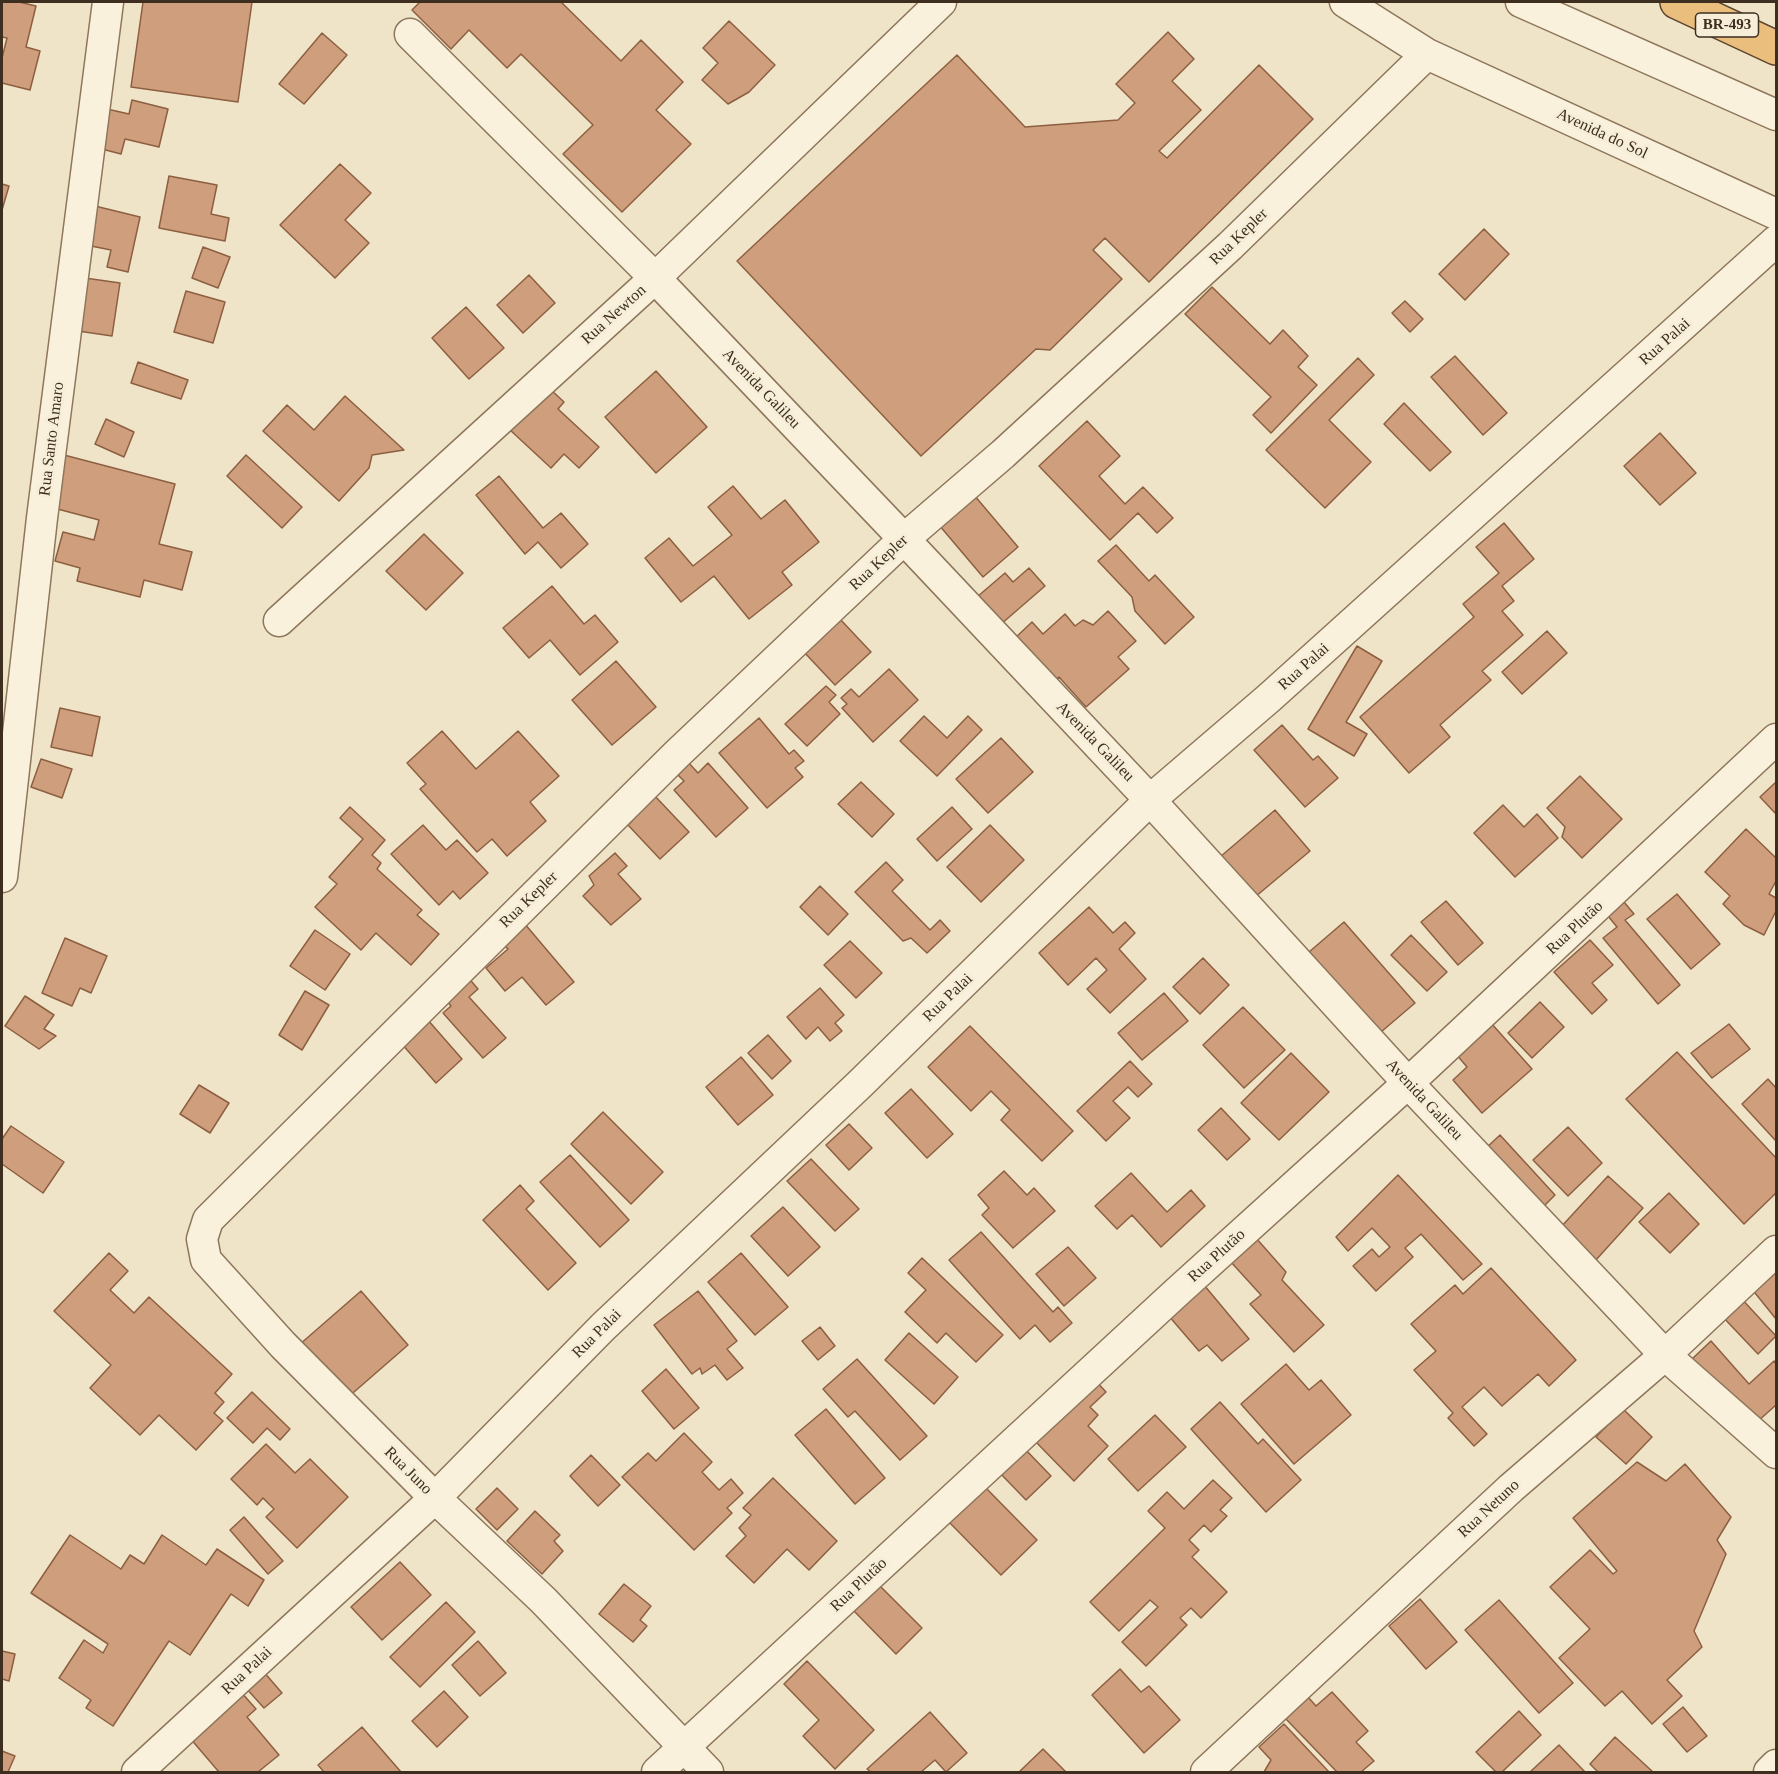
<!DOCTYPE html>
<meta charset="utf-8">
<style>
body{margin:0}
#map{position:relative;width:1778px;height:1774px;overflow:hidden;background:#f0e4c8;font-family:"Times New Roman",serif}
canvas{display:block}
.frame{position:absolute;inset:0;border:3px solid #3d2e20;pointer-events:none}
</style>
<div id="map">
<canvas width="1778" height="1774"></canvas>
<div class="frame"></div>
</div>
<script>
const ctx = document.querySelector('canvas').getContext('2d');
ctx.lineJoin = 'round';
function fill(path, color) { ctx.fillStyle = color; ctx.fill(path, 'evenodd'); }
function strokePath(path, color, width, dash) { ctx.strokeStyle = color; ctx.lineWidth = width; ctx.lineCap = dash ? 'butt' : 'round'; ctx.setLineDash(dash || []); ctx.stroke(path); }
function label(font, color, halo, rows, align = 'center') {
  ctx.font = font + ' "Times New Roman",serif'; ctx.lineWidth = 6; ctx.setLineDash([]); ctx.textBaseline = 'middle'; ctx.strokeStyle = halo; ctx.fillStyle = color; for (const [text, x, y, turn = 0] of rows) {
    ctx.save(); ctx.translate(x, y); ctx.rotate((+turn || 0) * Math.PI / 180); ctx.textAlign = isNaN(turn) ? turn : align; if (halo) ctx.strokeText(text, 0, 0); ctx.fillText(text, 0, 0); ctx.restore();
  }
}
const building = new Path2D(`
 M2,2H19L36,6L26,47L40,51L30,90L2,83V58L7,38L2,37Z
 M143,2H252L238,102L131,87Z
 M420,2H561L621,61L641,40L683,82L656,110L691,144L622,212L563,154L593,125L521,54L507,68L469,30L451,49L412,10Z
 M729,21L775,65L749,92L728,104L702,80L718,63L703,48Z
 M1168,32L1194,59L1172,81L1201,110L1159,151L1167,158L1259,65L1313,119L1149,282L1105,238L1093,250L1122,279L1050,350L1036,349L921,456L737,261L957,55L1025,127L1118,120L1135,103L1116,84Z
 M322,33L347,55L304,104L279,84Z
 M132,100L168,109L159,147L125,139L121,154L98,148L107,109L129,114Z
 M340,164L371,193L345,220L369,243L335,278L280,225Z
 M169,176L217,185L211,214L229,218L225,241L159,228Z
 M2,184L9,186L2,210Z
 M95,206L140,217L128,272L107,267L111,250L86,245Z
 M1484,229L1509,254L1465,300L1439,274Z
 M203,247L230,257L218,288L192,278Z
 M529,275L555,303L523,333L497,305Z
 M85,278L120,283L112,336L78,331Z
 M1212,287L1270,344L1283,330L1308,356L1298,367L1317,385L1271,433L1253,415L1271,397L1185,314Z
 M186,291L225,302L213,343L174,332Z
 M1405,301L1423,319L1410,332L1392,313Z
 M466,307L504,348L469,379L432,338Z
 M1455,356L1507,413L1483,435L1431,377Z
 M1358,358L1374,375L1329,420L1371,462L1325,508L1266,450Z
 M138,362L188,380L181,399L131,383Z
 M656,371L707,427L656,473L605,417Z
 M549,388L564,402L558,409L599,447L579,468L564,454L551,468L509,429Z
 M345,396L404,450L372,455L369,468L339,501L263,431L287,405L314,430Z
 M1404,403L1451,452L1430,471L1384,424Z
 M106,419L134,432L124,457L95,444Z
 M1087,421L1120,456L1099,476L1125,504L1143,487L1173,518L1157,533L1138,513L1110,540L1039,466Z
 M1660,433L1696,473L1660,505L1624,466Z
 M64,455L175,484L159,544L192,552L182,590L144,580L140,597L77,581L80,568L55,561L63,532L94,540L99,520L50,507Z
 M246,455L302,507L282,528L227,476Z
 M499,476L543,528L561,513L588,544L561,568L538,542L525,554L476,495Z
 M733,486L761,519L785,500L819,542L782,572L792,585L749,619L714,576L681,602L645,558L669,538L693,566L732,535L708,507Z
 M974,495L1018,547L983,577L939,525Z
 M1504,523L1534,559L1502,586L1514,601L1502,611L1523,635L1482,671L1491,680L1440,725L1450,737L1409,773L1360,717L1474,617L1463,604L1499,573L1476,547Z
 M424,534L463,573L426,610L386,571Z
 M1116,545L1149,581L1155,575L1194,617L1165,644L1135,611L1132,597L1098,561Z
 M1029,568L1045,586L1000,625L977,597L1005,573L1013,582Z
 M552,586L584,624L595,615L618,642L580,675L550,640L529,658L503,628Z
 M1108,611L1136,641L1118,657L1129,669L1086,707L1059,677L1052,683L1013,640L1032,622L1043,634L1065,614L1075,626L1083,620L1093,625Z
 M839,618L871,652L835,685L803,651Z
 M1547,631L1567,653L1522,694L1502,672Z
 M1357,646L1382,661L1346,722L1367,734L1354,756L1308,729Z
 M616,661L656,707L612,745L572,700Z
 M889,669L918,700L873,742L842,708L847,704L841,698L851,689L859,697Z
 M826,686L836,695L829,702L840,714L807,746L785,724Z
 M60,708L100,717L92,756L51,747Z
 M924,716L947,738L968,716L982,730L937,776L900,741Z
 M759,718L789,754L794,750L804,761L795,768L803,777L767,808L719,753Z
 M1282,725L1313,760L1318,756L1338,778L1305,807L1254,750Z
 M442,731L476,769L518,731L559,776L530,802L546,821L507,856L492,839L477,852L420,789L426,784L407,763Z
 M1001,738L1033,772L988,813L956,779Z
 M41,759L72,769L62,798L31,787Z
 M687,761L698,773L708,763L748,808L716,837L674,790L684,781L675,772Z
 M1580,776L1622,819L1582,858L1562,837L1565,827L1547,808Z
 M861,782L894,814L872,837L838,804Z
 M1776,782V814L1760,797Z
 M652,793L689,832L660,859L628,825L632,821L628,816Z
 M1503,805L1524,827L1537,814L1558,838L1515,877L1474,833Z
 M350,807L385,840L372,855L381,863L377,869L422,910L417,915L439,934L411,965L376,933L361,950L315,907L337,884L329,877L363,839L340,818Z
 M952,807L972,829L937,861L917,839Z
 M1275,810L1310,851L1255,897L1220,857Z
 M423,825L446,850L457,840L488,873L460,899L453,891L439,905L391,854Z
 M990,825L1024,860L981,902L947,867Z
 M1746,829L1776,858V881L1769,894L1776,898V911L1764,935L1744,925L1723,904L1730,896L1705,872Z
 M615,853L627,866L618,874L641,899L611,925L583,896L594,885L589,876Z
 M886,862L903,880L892,891L930,930L940,920L950,931L927,953L911,938L903,941L855,892Z
 M820,886L848,914L828,935L800,907Z
 M1677,894L1720,944L1691,969L1647,919Z
 M1446,901L1483,943L1458,965L1421,922Z
 M1624,902L1634,914L1625,920L1680,985L1658,1004L1603,938L1617,927L1608,916Z
 M1089,907L1113,933L1125,922L1135,933L1119,949L1146,979L1110,1013L1087,989L1107,970L1096,958L1068,985L1039,953Z
 M1344,922L1415,1003L1374,1038L1309,952Z
 M524,923L574,982L546,1005L522,977L505,991L486,968L508,949L501,942Z
 M315,930L350,954L325,990L290,966Z
 M1411,935L1447,972L1427,991L1391,955Z
 M65,938L107,956L91,993L80,988L72,1006L42,993Z
 M1590,940L1613,965L1592,983L1607,1000L1592,1014L1554,972Z
 M850,941L882,973L856,998L824,965Z
 M1203,958L1229,985L1200,1014L1173,987Z
 M466,975L478,989L469,997L506,1038L483,1058L443,1013L451,1006L443,996Z
 M820,988L844,1015L835,1023L842,1031L830,1041L818,1027L806,1039L787,1017Z
 M305,991L329,1005L302,1050L279,1035Z
 M1164,993L1188,1021L1142,1060L1118,1033Z
 M25,996L54,1015L44,1029L56,1036L39,1049L5,1026Z
 M1540,1002L1564,1027L1532,1058L1508,1033Z
 M1243,1007L1285,1050L1244,1088L1203,1045Z
 M427,1019L462,1059L436,1083L401,1043Z
 M1491,1023L1532,1069L1482,1113L1453,1080L1467,1067L1456,1054Z
 M1729,1024L1750,1049L1712,1078L1691,1053Z
 M970,1026L1073,1131L1042,1161L1001,1120L1010,1110L991,1091L971,1111L928,1067Z
 M768,1035L791,1061L772,1079L748,1053Z
 M1677,1052L1776,1158V1193L1744,1224L1626,1099Z
 M1291,1053L1329,1092L1279,1140L1241,1103Z
 M741,1057L773,1095L738,1125L706,1087Z
 M1130,1061L1152,1084L1138,1097L1128,1087L1113,1101L1130,1118L1106,1141L1077,1111Z
 M1768,1079L1776,1088V1141L1742,1104Z
 M199,1085L229,1103L210,1133L180,1114Z
 M911,1089L953,1134L927,1158L885,1113Z
 M1221,1108L1250,1139L1227,1160L1198,1130Z
 M603,1112L663,1172L631,1204L571,1144Z
 M849,1124L872,1148L849,1170L826,1145Z
 M11,1126L64,1162L43,1193L2,1164V1139Z
 M1568,1127L1602,1163L1568,1196L1533,1160Z
 M1500,1135L1555,1195L1539,1211L1483,1151Z
 M570,1155L629,1220L600,1247L540,1182Z
 M811,1159L859,1209L835,1231L787,1181Z
 M1004,1171L1027,1195L1034,1188L1055,1211L1013,1248L982,1215L989,1208L978,1195Z
 M1131,1173L1167,1212L1191,1190L1205,1206L1161,1247L1132,1215L1117,1229L1095,1206Z
 M1398,1175L1482,1264L1463,1280L1421,1234L1405,1248L1413,1257L1376,1291L1353,1266L1372,1249L1379,1257L1390,1247L1372,1228L1348,1251L1336,1237Z
 M1608,1176L1643,1208L1595,1261L1560,1228Z
 M520,1185L534,1201L526,1209L576,1263L548,1290L483,1220Z
 M1669,1193L1699,1224L1670,1253L1639,1222Z
 M783,1207L820,1247L788,1276L751,1236Z
 M981,1232L1053,1312L1058,1307L1072,1323L1050,1342L1035,1325L1020,1339L949,1260Z
 M1256,1238L1286,1272L1282,1280L1324,1325L1294,1352L1250,1304L1261,1295L1230,1261Z
 M1068,1247L1096,1278L1064,1306L1036,1274Z
 M109,1253L128,1271L110,1290L134,1313L149,1297L232,1374L215,1393L224,1402L214,1413L223,1421L196,1450L159,1415L140,1435L90,1388L111,1365L54,1311Z
 M741,1253L788,1307L755,1335L708,1282Z
 M922,1258L1003,1335L976,1362L946,1333L937,1343L905,1312L926,1290L908,1273Z
 M1770,1265L1776,1273V1319L1747,1283Z
 M1491,1268L1576,1360L1549,1386L1538,1374L1502,1406L1484,1387L1462,1407L1487,1434L1474,1446L1448,1418L1453,1413L1414,1370L1436,1351L1411,1324L1455,1285L1463,1294Z
 M1204,1285L1249,1339L1222,1361L1207,1345L1199,1351L1168,1315Z
 M361,1291L408,1345L346,1399L299,1345Z
 M698,1291L737,1341L727,1349L743,1368L727,1380L715,1365L702,1374L700,1368L692,1374L654,1325Z
 M1739,1296L1776,1336L1758,1354L1720,1314Z
 M820,1327L835,1346L818,1360L802,1341Z
 M909,1333L958,1377L934,1404L885,1360Z
 M1711,1341L1749,1384L1774,1361L1776,1364V1405L1757,1422L1692,1359Z
 M857,1359L927,1436L900,1460L855,1411L848,1417L823,1389Z
 M1286,1364L1309,1390L1321,1380L1351,1415L1294,1464L1241,1404Z
 M666,1369L699,1408L674,1429L642,1391Z
 M1094,1379L1106,1392L1090,1407L1098,1415L1088,1426L1108,1446L1074,1481L1034,1440Z
 M252,1392L290,1429L280,1440L267,1428L253,1443L227,1418Z
 M1220,1402L1258,1444L1263,1439L1301,1480L1266,1512L1191,1429Z
 M826,1409L885,1478L855,1504L795,1435Z
 M1623,1409L1652,1437L1626,1464L1596,1437Z
 M1155,1415L1186,1447L1138,1491L1108,1459Z
 M684,1433L712,1462L702,1472L719,1490L731,1479L743,1493L727,1508L732,1513L694,1550L622,1477L648,1453L656,1461Z
 M266,1444L295,1473L310,1459L348,1497L297,1548L266,1517L274,1509L263,1498L257,1505L231,1479Z
 M1022,1446L1051,1476L1026,1500L997,1470Z
 M591,1455L620,1485L598,1506L570,1476Z
 M1637,1462L1666,1481L1685,1464L1731,1517L1717,1540L1726,1554L1694,1631L1702,1647L1667,1680L1682,1696L1652,1724L1622,1691L1605,1706L1559,1658L1590,1629L1550,1587L1590,1550L1613,1574L1617,1571L1573,1518Z
 M773,1478L837,1541L809,1570L787,1549L754,1583L726,1556L746,1536L739,1528L751,1515L743,1508Z
 M1213,1480L1232,1498L1220,1510L1227,1516L1211,1532L1204,1525L1189,1540L1199,1550L1192,1557L1227,1592L1201,1618L1191,1608L1180,1618L1187,1625L1146,1666L1122,1642L1158,1607L1150,1600L1119,1631L1090,1602L1165,1528L1148,1511L1167,1492L1184,1509Z
 M983,1485L1037,1540L1001,1575L947,1520Z
 M497,1488L518,1509L497,1530L476,1509Z
 M535,1511L560,1535L554,1541L563,1551L542,1574L507,1541Z
 M244,1517L283,1561L268,1574L230,1530Z
 M70,1535L121,1569L130,1555L144,1564L162,1535L206,1565L217,1549L264,1580L248,1606L231,1594L190,1655L169,1641L113,1726L86,1708L91,1700L59,1678L84,1640L103,1653L108,1644L31,1593Z
 M400,1562L431,1595L382,1640L351,1607Z
 M624,1584L651,1606L640,1620L647,1626L633,1642L599,1614Z
 M879,1585L922,1628L896,1654L853,1610Z
 M1420,1599L1457,1642L1426,1669L1389,1626Z
 M1499,1600L1573,1683L1539,1713L1465,1630Z
 M446,1602L475,1632L420,1687L390,1657Z
 M478,1641L506,1673L480,1696L452,1665Z
 M2,1651L15,1654L9,1681L2,1679Z
 M807,1661L874,1730L835,1769L803,1736L819,1720L784,1684Z
 M1120,1669L1141,1692L1149,1686L1180,1720L1144,1753L1092,1695Z
 M263,1671L282,1693L264,1708L245,1687Z
 M444,1691L468,1717L437,1747L412,1721Z
 M241,1692L256,1709L247,1717L279,1755L258,1772H219L189,1737Z
 M1332,1692L1368,1731L1356,1742L1374,1761L1361,1772H1337L1285,1718L1308,1697L1316,1706Z
 M1683,1707L1707,1736L1687,1752L1663,1724Z
 M1519,1711L1541,1735L1502,1772H1496L1476,1752Z
 M930,1712L967,1753L946,1772L935,1760L921,1772H871L867,1769Z
 M1284,1724L1329,1772H1264L1271,1760L1259,1747Z
 M362,1727L401,1772H324L318,1765Z
 M1615,1737L1653,1772H1598L1590,1764Z
 M1559,1745L1585,1772H1530Z
 M1043,1749L1066,1772H1019Z
 M2,1751L15,1756L8,1772H2Z`);
fill(building, '#cf9f7d');
strokePath(building, '#8d5f41', 1.5);
const minor = new Path2D(`
 M1521,2L1776,115
 M410,34L655,278L904,539L1150,800L1408,1083L1665,1355L1776,1453
 M1427,54L1776,214
 M279,621L655,278L941,2
 M2,877L42,518L108,2
 M137,1772L435,1498L603,1327L860,1084L1150,800L1269,698L1776,241
 M657,1772L1177,1292L1408,1083L1776,739
 M708,1772L543,1600L435,1498L283,1345L206,1260L202,1239L208,1220L677,754L904,539L1003,454L1230,246L1427,54L1345,2
 M1206,1772L1511,1488L1665,1355L1776,1251
 M1769,1772L1776,1765`);
const trunk = new Path2D(`
 M1677,2L1776,48`);
strokePath(minor, '#8d765c', 33);
strokePath(trunk, '#5b4430', 36);
strokePath(minor, '#faf1dc', 30);
strokePath(trunk, '#eabe7c', 33);
for (const [x, y, w] of [
 [1727,25,63]
]) { const box = new Path2D(); box.roundRect(x - w / 2, y - 12, w, 24, 4.5); ctx.fillStyle = '#f7eed8'; ctx.fill(box); strokePath(box, '#3d2e20', 1.5); }
label('bold 15px', '#3d2e20', null, [
 ["BR-493",1727,25]
]);
label('16px', '#3d2e20', '#f7eed8', [
 ["Avenida do Sol",1602,134,25],
 ["Rua Kepler",1239,237,-44],
 ["Rua Newton",614,315,-42],
 ["Rua Palai",1665,342,-42],
 ["Avenida Galileu",761,389,46],
 ["Rua Santo Amaro",52,439,-83],
 ["Rua Kepler",879,563,-43],
 ["Rua Palai",1304,667,-42],
 ["Avenida Galileu",1095,742,46],
 ["Rua Kepler",529,900,-44],
 ["Rua Plutão",1575,928,-43],
 ["Rua Palai",948,998,-44],
 ["Avenida Galileu",1424,1100,47],
 ["Rua Plutão",1217,1256,-42],
 ["Rua Palai",597,1334,-45],
 ["Rua Juno",408,1471,45],
 ["Rua Netuno",1489,1509,-43],
 ["Rua Plutão",859,1585,-43],
 ["Rua Palai",247,1671,-43]
]);
</script>
